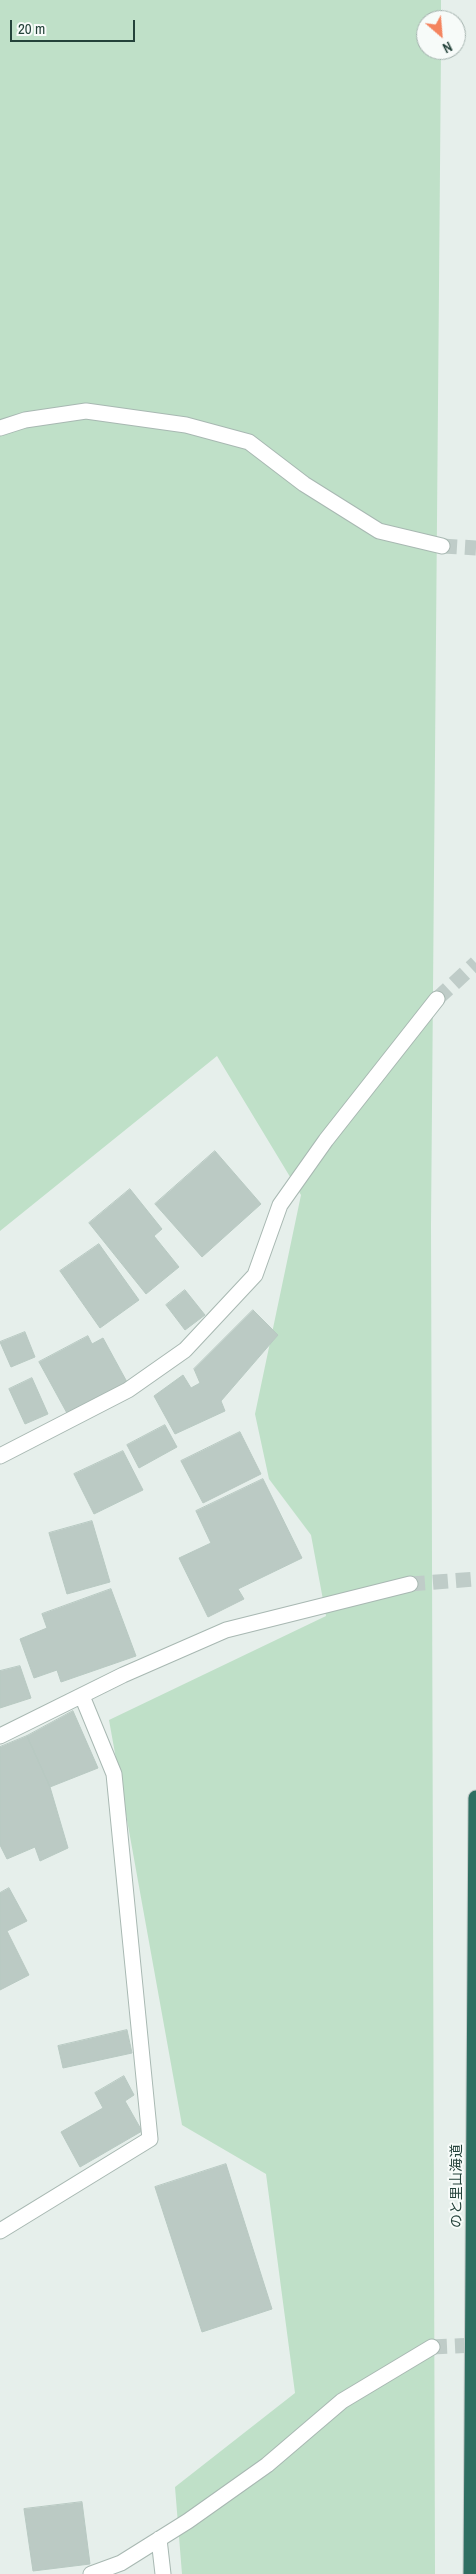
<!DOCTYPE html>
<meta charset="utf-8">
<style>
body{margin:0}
#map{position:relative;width:476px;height:2574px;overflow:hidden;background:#e6efeb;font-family:"Archivo Narrow",sans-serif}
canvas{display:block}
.north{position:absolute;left:416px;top:10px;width:50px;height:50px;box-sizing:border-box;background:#f7fbf9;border:1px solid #a3b1ad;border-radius:50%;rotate:153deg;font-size:14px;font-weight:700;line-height:20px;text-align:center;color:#24423a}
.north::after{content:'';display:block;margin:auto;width:18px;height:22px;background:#f4845f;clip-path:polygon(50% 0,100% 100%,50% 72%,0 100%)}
.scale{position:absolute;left:10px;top:20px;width:125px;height:22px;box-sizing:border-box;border:2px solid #24423a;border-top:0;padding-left:6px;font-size:15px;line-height:18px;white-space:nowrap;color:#24423a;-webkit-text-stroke:4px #f7fbf9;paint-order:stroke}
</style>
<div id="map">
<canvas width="476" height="2574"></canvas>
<div class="north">N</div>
<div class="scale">20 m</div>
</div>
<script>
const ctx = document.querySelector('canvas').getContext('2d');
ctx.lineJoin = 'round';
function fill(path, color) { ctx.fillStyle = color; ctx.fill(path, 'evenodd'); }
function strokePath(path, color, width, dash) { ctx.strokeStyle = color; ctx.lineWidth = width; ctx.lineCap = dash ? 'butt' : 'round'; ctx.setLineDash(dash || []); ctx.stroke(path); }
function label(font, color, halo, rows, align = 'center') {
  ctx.font = font + ' "Archivo Narrow","Noto Sans JP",sans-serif'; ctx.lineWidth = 4; ctx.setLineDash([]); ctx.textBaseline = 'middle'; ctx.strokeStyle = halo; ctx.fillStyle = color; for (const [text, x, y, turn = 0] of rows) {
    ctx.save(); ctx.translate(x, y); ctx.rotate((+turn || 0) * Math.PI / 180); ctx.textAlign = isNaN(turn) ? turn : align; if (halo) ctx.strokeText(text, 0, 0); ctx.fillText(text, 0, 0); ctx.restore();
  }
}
fill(new Path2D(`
 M0,0H441V20H426V50H441L431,1224L435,2574H182L175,2487L295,2393L266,2174L182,2125L109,1720L326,1616L311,1535L269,1479L255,1414L301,1195L217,1056L0,1231Z`), '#bfe0c8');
const building = new Path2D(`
 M215,1151L261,1204L202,1257L155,1204Z
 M130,1189L162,1229L154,1236L179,1267L146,1294L89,1223Z
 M99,1244L139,1300L100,1328L60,1271Z
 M185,1290L205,1315L185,1330L166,1305Z
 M253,1310L278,1335L221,1401L225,1411L175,1434L154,1396L183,1375L191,1388L200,1383L194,1369Z
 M25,1332L35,1357L11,1367L0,1342Z
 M88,1336L92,1344L103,1338L127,1382L68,1415L39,1362Z
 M32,1378L48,1414L25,1424L9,1389Z
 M165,1425L177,1447L139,1468L127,1445Z
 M240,1432L261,1474L203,1503L181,1461Z
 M123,1451L143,1490L94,1514L74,1474Z
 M263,1479L302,1558L238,1589L244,1599L208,1617L179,1558L211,1543L196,1511Z
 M92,1521L110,1582L67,1594L49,1533Z
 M111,1589L136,1656L61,1682L57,1670L34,1678L20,1639L47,1628L42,1614Z
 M20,1666L31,1698L0,1708V1671Z
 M73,1711L98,1768L50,1787L27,1736Z
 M27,1736L50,1787L68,1848L40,1861L35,1847L7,1859L0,1845V1747Z
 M9,1888L27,1921L7,1931L29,1975L0,1990V1893Z
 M127,2030L132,2053L63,2068L58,2046Z
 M124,2076L134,2095L125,2101L142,2131L80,2167L61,2132L103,2108L95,2093Z
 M226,2164L272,2309L202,2332L155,2187Z
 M82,2502L90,2564L33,2571L24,2509Z`);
fill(building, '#bbcac4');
strokePath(building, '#b8c9c2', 1);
strokePath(new Path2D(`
 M442,546L476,548
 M437,999L476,963
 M410,1584L476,1579
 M432,2347L476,2345`), '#bfccc8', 15, [15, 8]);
const street = new Path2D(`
 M0,428L25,420L86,411L186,425L249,442L304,484L379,531L442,546
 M0,1456L128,1390L185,1350L255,1275L280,1205L326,1140L437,999
 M0,1736L123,1675L226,1630L410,1584
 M0,2231L150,2139L114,1774L82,1696
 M159,2539L163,2574
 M91,2574L121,2563L188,2521L267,2465L342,2401L432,2347`);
const highway = new Path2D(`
 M471,2574L476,1798`);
strokePath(street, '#a8b8b2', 17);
strokePath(highway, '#c2cac8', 17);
strokePath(street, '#fff', 15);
strokePath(highway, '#2f6f62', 15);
label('14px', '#24423a', '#f7fbf9', [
 ["のと里山海道",457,2186,-90]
]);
</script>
